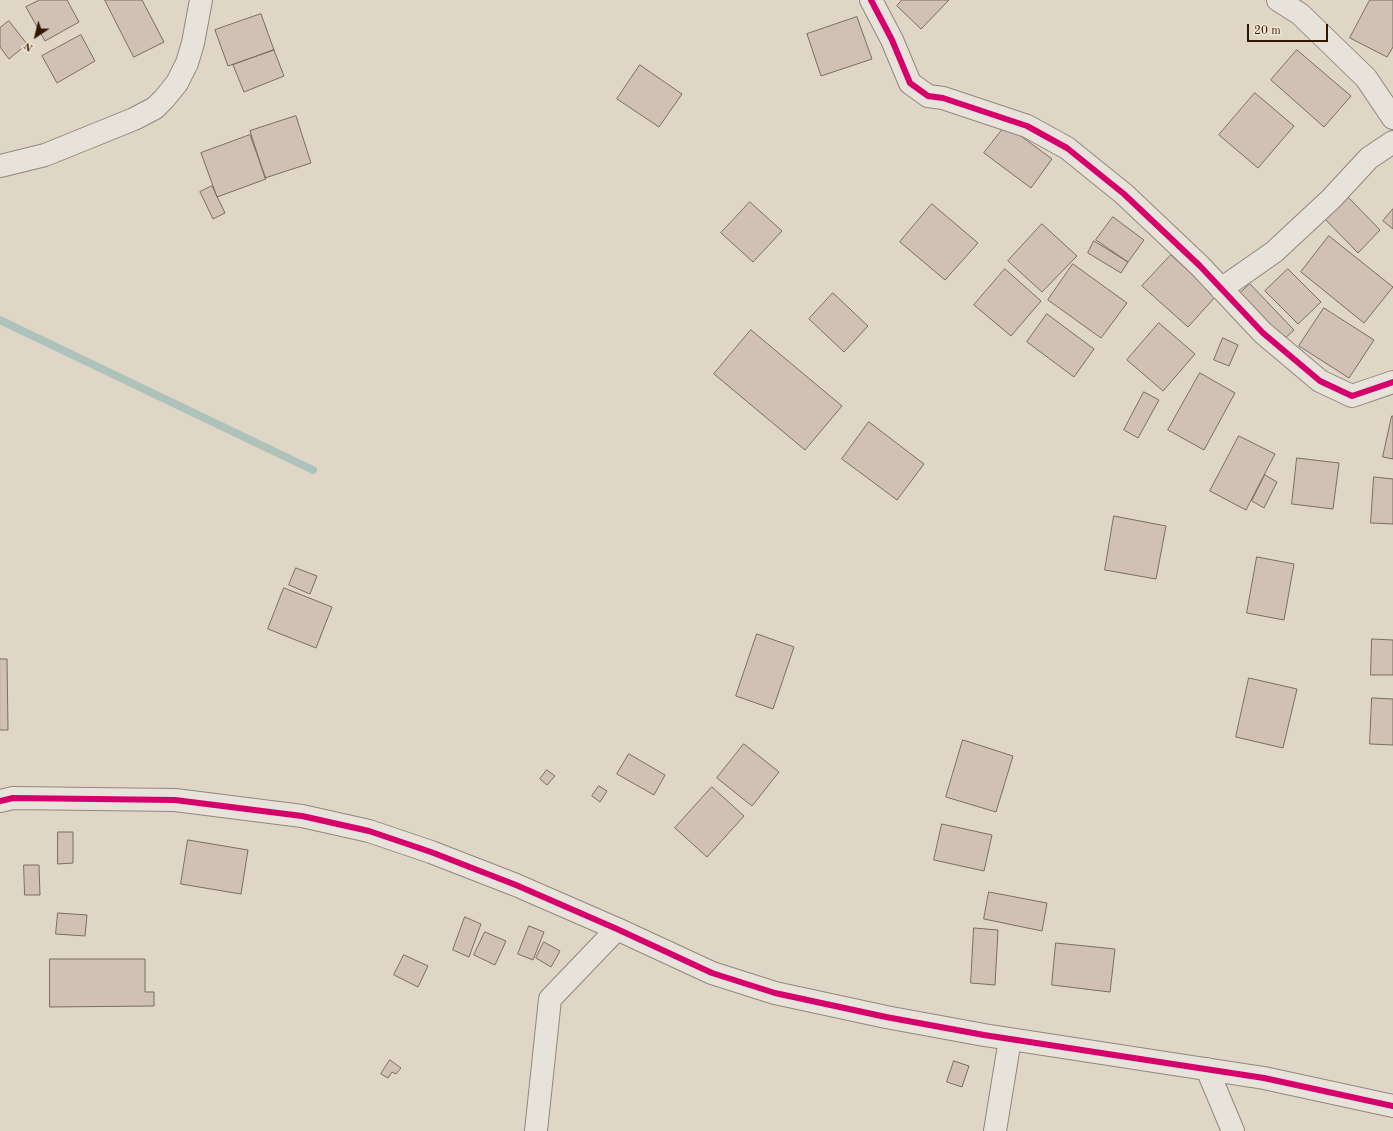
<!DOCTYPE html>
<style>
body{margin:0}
#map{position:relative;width:1393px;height:1131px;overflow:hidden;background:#e0d6c6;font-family:"Old Standard TT",serif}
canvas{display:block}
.north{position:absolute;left:16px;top:16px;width:40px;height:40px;-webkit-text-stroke:3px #f2e6d3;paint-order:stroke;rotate:215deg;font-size:11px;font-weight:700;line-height:16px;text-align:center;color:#311600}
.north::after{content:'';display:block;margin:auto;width:14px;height:18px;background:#311600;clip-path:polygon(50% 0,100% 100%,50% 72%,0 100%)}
.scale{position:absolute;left:1247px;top:24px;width:81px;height:18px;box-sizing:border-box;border:2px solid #311600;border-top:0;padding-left:5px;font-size:12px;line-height:14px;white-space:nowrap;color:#311600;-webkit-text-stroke:3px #f2e6d3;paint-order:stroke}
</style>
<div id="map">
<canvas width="1393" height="1131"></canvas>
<div class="north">N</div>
<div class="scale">20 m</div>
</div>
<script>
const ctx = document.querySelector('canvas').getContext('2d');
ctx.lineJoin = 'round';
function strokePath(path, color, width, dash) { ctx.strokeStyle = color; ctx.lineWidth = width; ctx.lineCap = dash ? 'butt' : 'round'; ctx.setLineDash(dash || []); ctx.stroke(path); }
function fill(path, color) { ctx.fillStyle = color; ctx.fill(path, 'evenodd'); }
strokePath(new Path2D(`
 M0,320L313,470`), '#aec2bc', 8);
const building = new Path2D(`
 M40,0H67L79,22L45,41L26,7Z
 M105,0H142L164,42L134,57Z
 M902,0H949L921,29L897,6Z
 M1370,0H1393V47L1387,57L1350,38Z
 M261,14L274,50L228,66L215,30Z
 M857,17L872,59L821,76L807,34Z
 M9,21L27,44L9,59L0,47V28Z
 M81,35L95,61L57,83L42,56Z
 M274,50L284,76L244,92L233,65Z
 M1297,50L1351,96L1324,127L1271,80Z
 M640,65L682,94L659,127L617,99Z
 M1255,93L1294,126L1258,168L1219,135Z
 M296,116L311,163L265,178L250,131Z
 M1006,125L1052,159L1031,188L984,153Z
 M250,135L266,179L217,197L201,153Z
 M212,186L225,213L213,219L200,192Z
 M1347,196L1380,230L1358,253L1324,218Z
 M750,202L782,231L753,262L721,233Z
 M932,204L978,243L945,280L900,242Z
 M1393,209V229L1383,221Z
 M1113,217L1144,240L1128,262L1096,240Z
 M1042,224L1077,256L1042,292L1008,261Z
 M1329,236L1393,287L1364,323L1301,272Z
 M1094,241L1128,262L1121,273L1088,253Z
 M1171,255L1216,296L1188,327L1142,286Z
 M1073,264L1127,303L1101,338L1048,300Z
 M1005,269L1041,301L1011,336L974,305Z
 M1288,269L1321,302L1298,324L1265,291Z
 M1250,284L1294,330L1282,341L1238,295Z
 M833,293L868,326L844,352L809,319Z
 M1324,308L1374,340L1349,378L1299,346Z
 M1047,314L1094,349L1074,377L1027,342Z
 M1159,323L1195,354L1163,391L1127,360Z
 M751,330L842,406L805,450L714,374Z
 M1223,338L1238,345L1229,366L1214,360Z
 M1200,373L1235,393L1204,450L1168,430Z
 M1144,392L1159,400L1138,438L1124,430Z
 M1392,416H1393V459L1383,457Z
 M869,422L924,464L897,500L842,459Z
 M1239,436L1275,454L1246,510L1210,491Z
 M1297,458L1339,463L1333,509L1292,504Z
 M1265,475L1277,482L1264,508L1252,501Z
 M1374,477L1393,479V524L1371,523Z
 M1114,516L1166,526L1156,579L1105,570Z
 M1257,557L1294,564L1284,620L1247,613Z
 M296,568L317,576L310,594L289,585Z
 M284,588L332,607L316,648L268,629Z
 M757,634L794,647L773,709L736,696Z
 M1372,639L1393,640V675H1371Z
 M0,659H7L8,730H0Z
 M1249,678L1297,689L1283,748L1236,737Z
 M1372,698L1393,699V745L1370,744Z
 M963,740L1013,756L996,812L946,797Z
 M744,744L779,772L752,806L717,778Z
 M629,754L665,775L654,795L617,774Z
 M547,770L555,776L547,785L540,779Z
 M599,786L607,791L600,802L592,796Z
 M712,787L744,816L707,857L675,828Z
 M942,824L992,835L984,871L934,860Z
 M58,832H73V863L58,864Z
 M188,840L248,850L241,894L181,884Z
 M24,865H39L40,895H25Z
 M989,892L1047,903L1042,931L984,919Z
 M58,913L87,915L85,936L56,934Z
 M465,917L481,924L469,957L453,950Z
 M529,926L544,932L533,960L518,954Z
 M974,928L998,930L995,985L971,983Z
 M485,932L506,941L495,965L474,955Z
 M544,942L560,951L551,967L536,958Z
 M1056,943L1115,949L1110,992L1052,985Z
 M404,955L428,966L418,987L394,975Z
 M50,959H145V992H154V1006L50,1007Z
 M390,1060L401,1068L396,1074L392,1072L388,1078L381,1074Z
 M954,1061L969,1066L962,1087L947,1082Z`);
fill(building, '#d1c0b6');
strokePath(building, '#776e62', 1);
const minor = new Path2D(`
 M871,0L892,40L910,83L928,96L943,98L1027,126L1067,148L1124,194L1200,266L1263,333L1320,381L1352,396L1393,382
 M1278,0L1300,14L1366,78L1393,118
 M0,166L45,155L134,119L155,108L164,99L177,83L187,63L193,43L201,0
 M1221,289L1274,252L1331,199L1369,158L1393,142
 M0,801L13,798L175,800L302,816L369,831L431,852L516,885L617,929L712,973L775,993L886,1017L984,1035L1264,1078L1393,1106
 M1207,1069L1233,1131
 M536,1131L550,999L617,929
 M995,1131L1010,1039`);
strokePath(minor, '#91877c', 24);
strokePath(minor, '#e7e2da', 22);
strokePath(new Path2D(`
 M871,0L892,40L910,83L928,96L943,98L1027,126L1067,148L1124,194L1200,266L1263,333L1320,381L1352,396L1393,382
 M0,801L13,798L175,800L302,816L369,831L431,852L516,885L617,929L712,973L775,993L886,1017L984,1035L1264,1078L1393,1106`), '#d6006c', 6);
</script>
